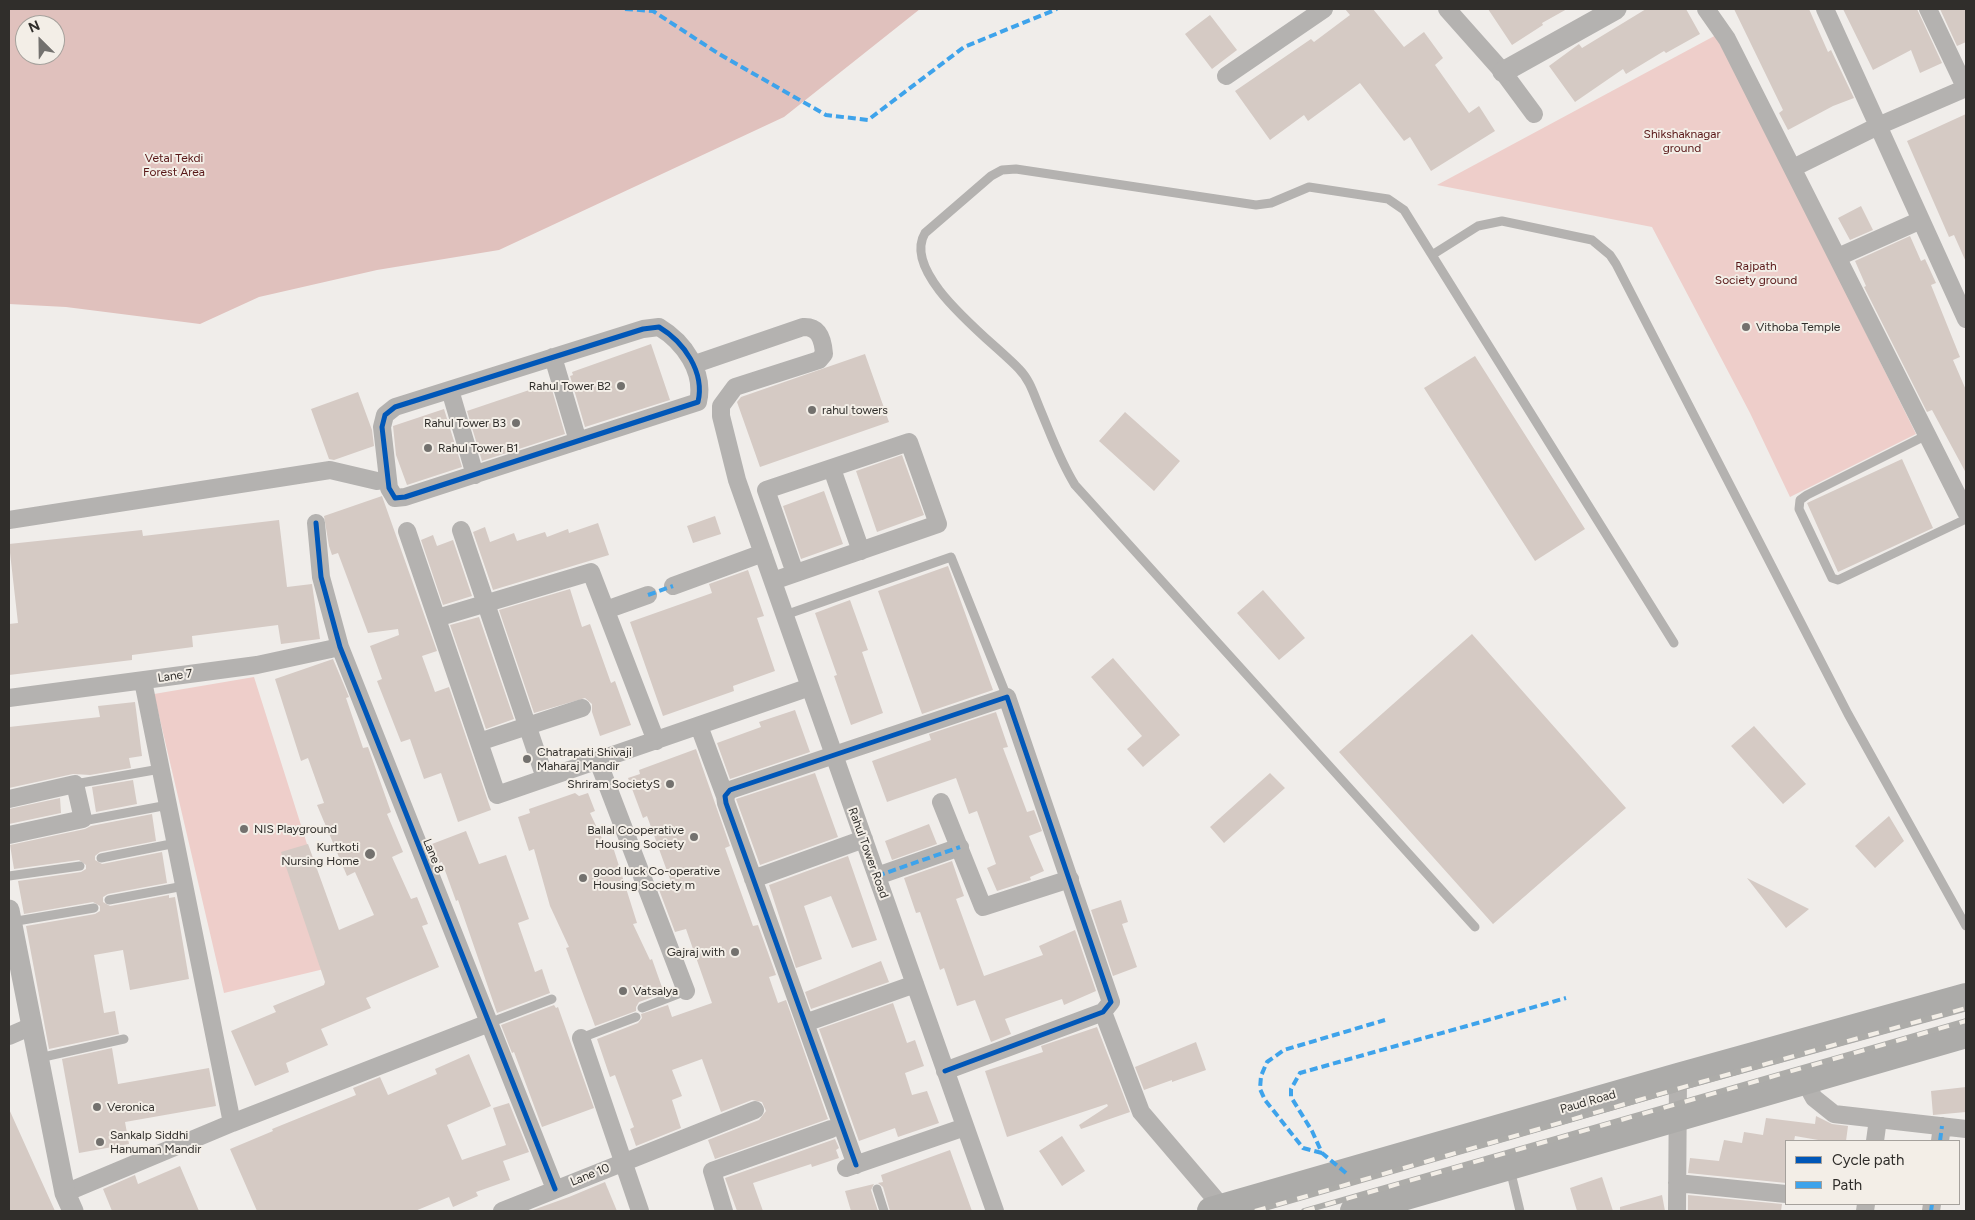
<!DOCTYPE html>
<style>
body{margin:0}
#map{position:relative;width:1975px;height:1220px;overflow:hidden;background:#f0edea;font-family:Figtree,sans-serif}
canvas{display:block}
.frame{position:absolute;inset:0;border:10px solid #302e2b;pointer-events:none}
.legend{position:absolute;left:1785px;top:1140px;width:175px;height:65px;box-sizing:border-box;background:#f3eee7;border:1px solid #a5a19c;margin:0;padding:6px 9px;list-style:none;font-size:15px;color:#302e2b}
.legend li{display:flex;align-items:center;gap:10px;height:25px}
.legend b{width:25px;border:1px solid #a5a19c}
.north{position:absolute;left:15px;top:15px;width:50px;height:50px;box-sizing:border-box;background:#f3eee7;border:1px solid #a5a19c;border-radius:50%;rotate:337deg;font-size:14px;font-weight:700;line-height:20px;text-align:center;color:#302e2b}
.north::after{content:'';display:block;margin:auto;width:18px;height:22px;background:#73716e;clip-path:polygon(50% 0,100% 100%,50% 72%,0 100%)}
</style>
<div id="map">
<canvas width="1975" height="1220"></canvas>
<div class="frame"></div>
<ul class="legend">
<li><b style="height:6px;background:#0057b8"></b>Cycle path</li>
<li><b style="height:6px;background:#3ea3eb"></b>Path</li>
</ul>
<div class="north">N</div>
</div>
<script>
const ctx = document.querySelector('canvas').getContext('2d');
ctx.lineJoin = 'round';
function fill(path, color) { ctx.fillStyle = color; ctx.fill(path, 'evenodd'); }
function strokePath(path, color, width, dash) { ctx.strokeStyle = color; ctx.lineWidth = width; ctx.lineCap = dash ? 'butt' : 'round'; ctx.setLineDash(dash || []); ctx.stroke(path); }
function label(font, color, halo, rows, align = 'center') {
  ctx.font = font + ' Figtree,sans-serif'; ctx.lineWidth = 4; ctx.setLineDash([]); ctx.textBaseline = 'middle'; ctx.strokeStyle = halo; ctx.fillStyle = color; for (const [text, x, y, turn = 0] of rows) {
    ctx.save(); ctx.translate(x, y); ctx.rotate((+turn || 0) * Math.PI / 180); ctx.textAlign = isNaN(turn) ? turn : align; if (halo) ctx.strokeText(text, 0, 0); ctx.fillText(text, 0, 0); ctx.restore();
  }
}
fill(new Path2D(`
 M1718,34L1916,434L1790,497L1750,413L1652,227L1437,185Z
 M254,677L345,964L224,993L154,694Z`), '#eececa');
fill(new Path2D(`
 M9,9H920L784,117L499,250L377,270L259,297L200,324L66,307L9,304ZM25,25H55V55H25Z`), '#e0c1bd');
fill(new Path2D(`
 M1345,9H1373L1404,47L1424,32L1443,58L1435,65L1469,113L1479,106L1495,131L1431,171L1410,137L1404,141L1360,83L1308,121L1304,115L1270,140L1235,91L1311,39L1314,42L1350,15Z
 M1488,9H1567L1542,23L1543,25L1512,45Z
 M1646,9H1686L1700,34L1666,53L1664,51L1626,74L1623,69L1575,102L1549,66L1579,44L1582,48Z
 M1734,9H1809L1828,52L1831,50L1854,98L1833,106L1788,130L1779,113L1783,110Z
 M1843,9H1917L1942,63L1920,73L1911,50L1873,70Z
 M1940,9H1966V42L1957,46Z
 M1210,15L1237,50L1212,69L1185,34Z
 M1966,114V262L1954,235L1949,237L1907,141Z
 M1861,206L1873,230L1850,240L1838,218Z
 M1910,236L1921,261L1925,259L1936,283L1931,285L1960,357L1953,360L1966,390V473L1932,410L1927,412L1864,287L1866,286L1855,261Z
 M651,344L670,400L585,427L570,376L573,375L572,372Z
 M865,354L889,422L760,467L737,402L741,397Z
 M1475,356L1585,529L1535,561L1424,388Z
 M550,383L565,434L482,461L467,411Z
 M358,392L372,430L374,446L334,460L329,459L311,409Z
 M444,409L462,467L407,485L396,455L393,426Z
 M1125,412L1180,461L1154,491L1099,441Z
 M902,455L924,515L877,532L856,471Z
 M1902,459L1933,528L1838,572L1807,503Z
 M824,491L843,544L801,559L783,506Z
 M382,496L437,651L422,656L435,692L449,687L491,810L458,822L441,773L424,779L410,739L401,742L377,681L382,679L370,646L399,635L398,629L368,633L338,553L332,555L329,546L324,516Z
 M715,516L721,534L693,543L687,526Z
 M279,520L287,587L312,584L320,639L281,644L278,625L192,636L193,647L132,655V660L9,675V624L18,623L9,544L142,530L143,536Z
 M598,523L609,555L493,590L473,532L485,527L490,542L514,533L517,541L545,532L547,537L568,529L569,533Z
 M433,535L437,546L453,540L472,596L443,605L421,540Z
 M948,566L993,690L922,714L878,591Z
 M748,570L764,616L757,618L775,671L733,686L734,691L663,716L630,622L712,593L709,584Z
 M570,589L582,627L590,624L611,683L615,681L631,725L600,736L592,712V704L585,698L534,713L499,610Z
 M1263,590L1305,638L1279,660L1237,613Z
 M850,600L868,650L862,652L883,713L851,725L834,676L837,675L815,613Z
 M479,617L514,719L486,729L450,625Z
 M1472,634L1626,808L1493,924L1339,752Z
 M1113,658L1180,735L1143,767L1127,749L1142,736L1091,677Z
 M333,659L349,697L346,698L363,748L368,747L391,812L387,814L403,852L392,857L411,899L417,897L428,924L422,926L439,967L366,998L371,1008L321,1029L328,1045L286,1063L289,1072L255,1086L231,1031L276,1012L273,1006L324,985L325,982L281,852L308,844L339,930L374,915L355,872L347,876L317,805L324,803L308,758L301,761L275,679Z
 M135,702L142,756L129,758L131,768L90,775L73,774L9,788V727L100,717L98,706Z
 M795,710L810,752L730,779L717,743L761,727L759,722Z
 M996,712L1008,747L1003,748L1027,812L1034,810L1042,831L1029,836L1044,871L1030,877L1031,880L997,891L987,868L996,864L977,811L969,814L956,778L887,802L872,761L931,740L929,734Z
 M1754,726L1806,784L1783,804L1731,746Z
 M696,749L730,846L725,848L753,926L758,925L776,975L769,977L778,1003L786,1000L828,1119L715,1159L708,1140L759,1120L766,1111L762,1102L752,1100L721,1112L702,1059L672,1070L682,1096L672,1100L681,1128L636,1146L630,1129L634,1127L615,1075L610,1077L597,1039L638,1023L642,1018L641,1014L668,1005L672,1017L712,1003L686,929L675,932L658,887L671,882L647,816L643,818L628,778L640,774L639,770Z
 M815,773L838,837L760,865L736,799Z
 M1270,773L1285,788L1224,843L1210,827Z
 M133,780L137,804L96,812L92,787Z
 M575,793L579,796L588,793L595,811L590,813L607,849L613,847L637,923L633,924L650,960L652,959L664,993L639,1002L636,1007V1011L595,1026L566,948L569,947L550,906L534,849L529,851L518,817L530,813L529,809Z
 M60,798L61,813L9,824V809Z
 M152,814L156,841L100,852L95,856V860L102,864L162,852L167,883L108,894L103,897V902L110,906L169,895V898L175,897L189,979L130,990L123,950L94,955L104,1013L115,1011L119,1034L49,1049L26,926L95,914L100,911V906L93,902L24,914L18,881L81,872L86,869V865L79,860L14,869L10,845L85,829L91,826Z
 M1889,816L1904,841L1875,868L1855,846Z
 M929,824L937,844L892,860L885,841Z
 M466,831L479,864L506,855L529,919L518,923L535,972L542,969L550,993L497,1013L458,900L456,901L442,862L439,863L432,844Z
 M848,856L877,940L852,948L831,896L804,906L822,959L796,968L769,885Z
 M952,861L964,896L956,899L984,976L1043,955L1039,946L1075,930L1096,991L1064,1005L1062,999L1005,1019L1011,1034L991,1042L975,1000L957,1006L944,968L940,970L920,912L916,913L904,878Z
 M1747,878L1809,909L1786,928Z
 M1121,900L1128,922L1122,924L1137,967L1113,976L1091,910Z
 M881,961L889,982L811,1009L805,992Z
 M893,1003L907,1043L915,1040L924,1066L905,1073L912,1095L927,1091L939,1123L898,1137L895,1128L859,1141L819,1029Z
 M554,1005L556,1008L558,1007L594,1108L542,1127L514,1052L512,1053L501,1025Z
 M1097,1027L1130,1112L1081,1129L1079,1125L1108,1106L1107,1104L1007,1137L985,1071L1043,1052L1041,1046Z
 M1196,1042L1206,1070L1172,1082V1080L1144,1090L1135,1067Z
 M112,1048L118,1084L209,1068L216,1106L125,1122L129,1144L79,1153L62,1059Z
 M469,1054L491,1106L447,1125L462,1160L506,1145L493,1108L509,1103L529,1152L503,1161L510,1180L476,1192L478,1196L453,1207L449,1197L415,1211H257L230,1149L273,1131L272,1129L356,1095L353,1088L380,1077L388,1095L437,1074L435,1069Z
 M1966,1087V1112L1933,1115L1931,1091Z
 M9,1109L36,1169L55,1211H9Z
 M1816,1116L1832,1124L1848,1126L1846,1141H1824L1795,1136L1794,1141H1786V1183L1688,1173L1690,1158L1719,1161L1724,1140L1742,1143L1744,1132L1763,1135L1766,1118L1815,1124Z
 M1062,1136L1085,1171L1062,1186L1039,1151Z
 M835,1139L839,1148L836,1150L839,1158L812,1167L811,1164L753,1183L763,1211H737L725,1178Z
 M950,1150L972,1211H890L883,1187L878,1183L883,1182L881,1175Z
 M180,1166L199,1211H112L103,1189L135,1175L138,1184Z
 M1602,1177L1613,1211H1577L1570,1188Z
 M605,1182L617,1211H530L569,1197Z
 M874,1184L871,1190L878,1211H851L845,1191Z
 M1662,1195L1665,1211H1620V1207Z
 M1688,1195L1782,1204L1781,1211H1688Z`), '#d5cac4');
strokePath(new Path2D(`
 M1432,255L1674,643
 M1927,435L1807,495L1800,500L1799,509L1832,578L1838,580L1966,519
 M785,615L951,557L1007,697
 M75,784L160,769
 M88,820L168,805
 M101,858L176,843
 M9,876L80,866
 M109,900L184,886
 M11,922L94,908
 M1475,927L1075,485C1060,461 1051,435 1040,409C1034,395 1030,380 1019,369C994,342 900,275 925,233L991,176L1002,170L1016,169L1256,205L1271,203L1309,187L1388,199L1404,210L1432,255L1478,226L1502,221L1592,240L1610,255L1616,264L1848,714L1966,926
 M642,1008L686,991
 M489,1023L552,999
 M581,1038L636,1017
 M39,1058L124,1039
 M1510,1169L1520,1211
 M877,1189L884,1211`), '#b4b2b0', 9);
strokePath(new Path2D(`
 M1447,9L1503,72L1534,114
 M1706,9L1727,39L1966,512
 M1825,9L1966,319
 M1928,9L1966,89
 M1226,76L1324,9
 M1793,168L1878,126L1966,88
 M1838,257L1921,220
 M659,327C684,342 705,372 698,402L405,497L395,498L389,488L382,427L385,415L395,407L643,329Z
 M553,357L578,441
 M695,364L803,327C819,326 823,340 824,354L819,360L735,387L721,406V416L737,480L995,1211
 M450,390L475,475
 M832,469L861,551
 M9,520L330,470L377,481
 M316,523L321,577L340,647L555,1189
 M461,530L545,778
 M407,531L497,795L810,687
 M773,581L938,524L909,442L766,490L795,573
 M673,586L763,553
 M606,610L648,595
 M437,618L591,572L656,741
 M143,681L232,1123
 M9,698L257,665L340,647
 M699,726L725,796
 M479,742L582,708
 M598,761L686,991
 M9,799L75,784L83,819L9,835
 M941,802L983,907L1070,879
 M877,876L960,847
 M753,879L864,839
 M1103,1012L1141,1112L1223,1208
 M805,1023L915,984
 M9,1036L32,1026
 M581,1038L640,1211
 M1804,1080L1814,1098L1834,1114L1966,1129
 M1875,1141L1878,1119
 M1940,1141L1942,1126
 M856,1165L726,803L725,796L730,790L1007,697L1111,1002L1103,1012L945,1071
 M846,1168L965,1127
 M1677,1183L1786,1194
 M65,1193L232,1123L489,1023
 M502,1211L755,1110
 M724,1211L712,1171L831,1129
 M1677,1211L1678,1077
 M1865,1211L1866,1204
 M1931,1211L1932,1204`), '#b4b2b0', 18);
strokePath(new Path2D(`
 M1503,72L1616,9
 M9,910L65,1193L73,1211`), '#b4b2b0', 21);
strokePath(new Path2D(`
 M1211,1211L1678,1077L1966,997
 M1354,1211L1966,1034`), '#acaba9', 28);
const rail = new Path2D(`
 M1255,1211L1701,1082L1966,1008
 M1304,1211L1966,1021`);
strokePath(rail, '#adaca9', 5.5);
strokePath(rail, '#f3eee7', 4, [11]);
strokePath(new Path2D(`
 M625,9L653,11L719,54L826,115L868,120L964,47L1057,9
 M648,595L673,586
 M877,876L960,847
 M1940,1141L1942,1126
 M1322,1153L1303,1148L1265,1100L1260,1089L1261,1076L1267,1062L1284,1050L1385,1020
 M1346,1173L1322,1153L1312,1131L1291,1097V1089L1300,1073L1566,998
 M1931,1211L1932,1204`), '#3ea3eb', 4, [8, 4]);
strokePath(new Path2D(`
 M659,327C684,342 705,372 698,402L405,497L395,498L389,488L382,427L385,415L395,407L643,329Z
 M316,523L321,577L340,647L555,1189
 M856,1165L726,803L725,796L730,790L1007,697L1111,1002L1103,1012L945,1071`), '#0057b8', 5);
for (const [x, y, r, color] of [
 [1746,327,5,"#73716e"],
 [621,386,5,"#73716e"],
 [812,410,5,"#73716e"],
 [516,423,5,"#73716e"],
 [428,448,5,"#73716e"],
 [527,759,5,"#73716e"],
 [670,784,5,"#73716e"],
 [244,829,5,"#73716e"],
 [694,837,5,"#73716e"],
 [370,854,6,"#73716e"],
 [583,878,5,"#73716e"],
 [735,952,5,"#73716e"],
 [623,991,5,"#73716e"],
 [97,1107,5,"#73716e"],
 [100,1142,5,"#73716e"]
]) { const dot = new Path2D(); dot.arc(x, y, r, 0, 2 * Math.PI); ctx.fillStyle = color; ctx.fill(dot); strokePath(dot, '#f3eee7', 2); }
label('12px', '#581717', '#f3eee7', [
 ["Shikshaknagar",1682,134],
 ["ground",1682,148],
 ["Vetal Tekdi",174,158],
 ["Forest Area",174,172],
 ["Rajpath",1756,266],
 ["Society ground",1756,280]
]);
label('12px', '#302e2b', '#f3eee7', [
 ["Vithoba Temple",1756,327],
 ["Rahul Tower B2",611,386,"right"],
 ["rahul towers",822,410],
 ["Rahul Tower B3",506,423,"right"],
 ["Rahul Tower B1",438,448],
 ["Chatrapati Shivaji",537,752],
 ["Maharaj Mandir",537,766],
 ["Shriram SocietyS",660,784,"right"],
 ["NIS Playground",254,829],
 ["Ballal Cooperative",684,830,"right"],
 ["Housing Society",684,844,"right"],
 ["Kurtkoti",359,847,"right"],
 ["Nursing Home",359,861,"right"],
 ["good luck Co-operative",593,871],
 ["Housing Society m",593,885],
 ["Gajraj with",725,952,"right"],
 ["Vatsalya",633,991],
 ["Veronica",107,1107],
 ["Sankalp Siddhi",110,1135],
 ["Hanuman Mandir",110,1149]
], 'left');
label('12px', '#302e2b', '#f3eee7', [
 ["Lane 7",175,676,-8],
 ["Rahul Tower Road",868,853,70],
 ["Lane 8",433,856,68],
 ["Paud Road",1588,1102,-16],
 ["Lane 10",590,1175,-22]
]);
</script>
